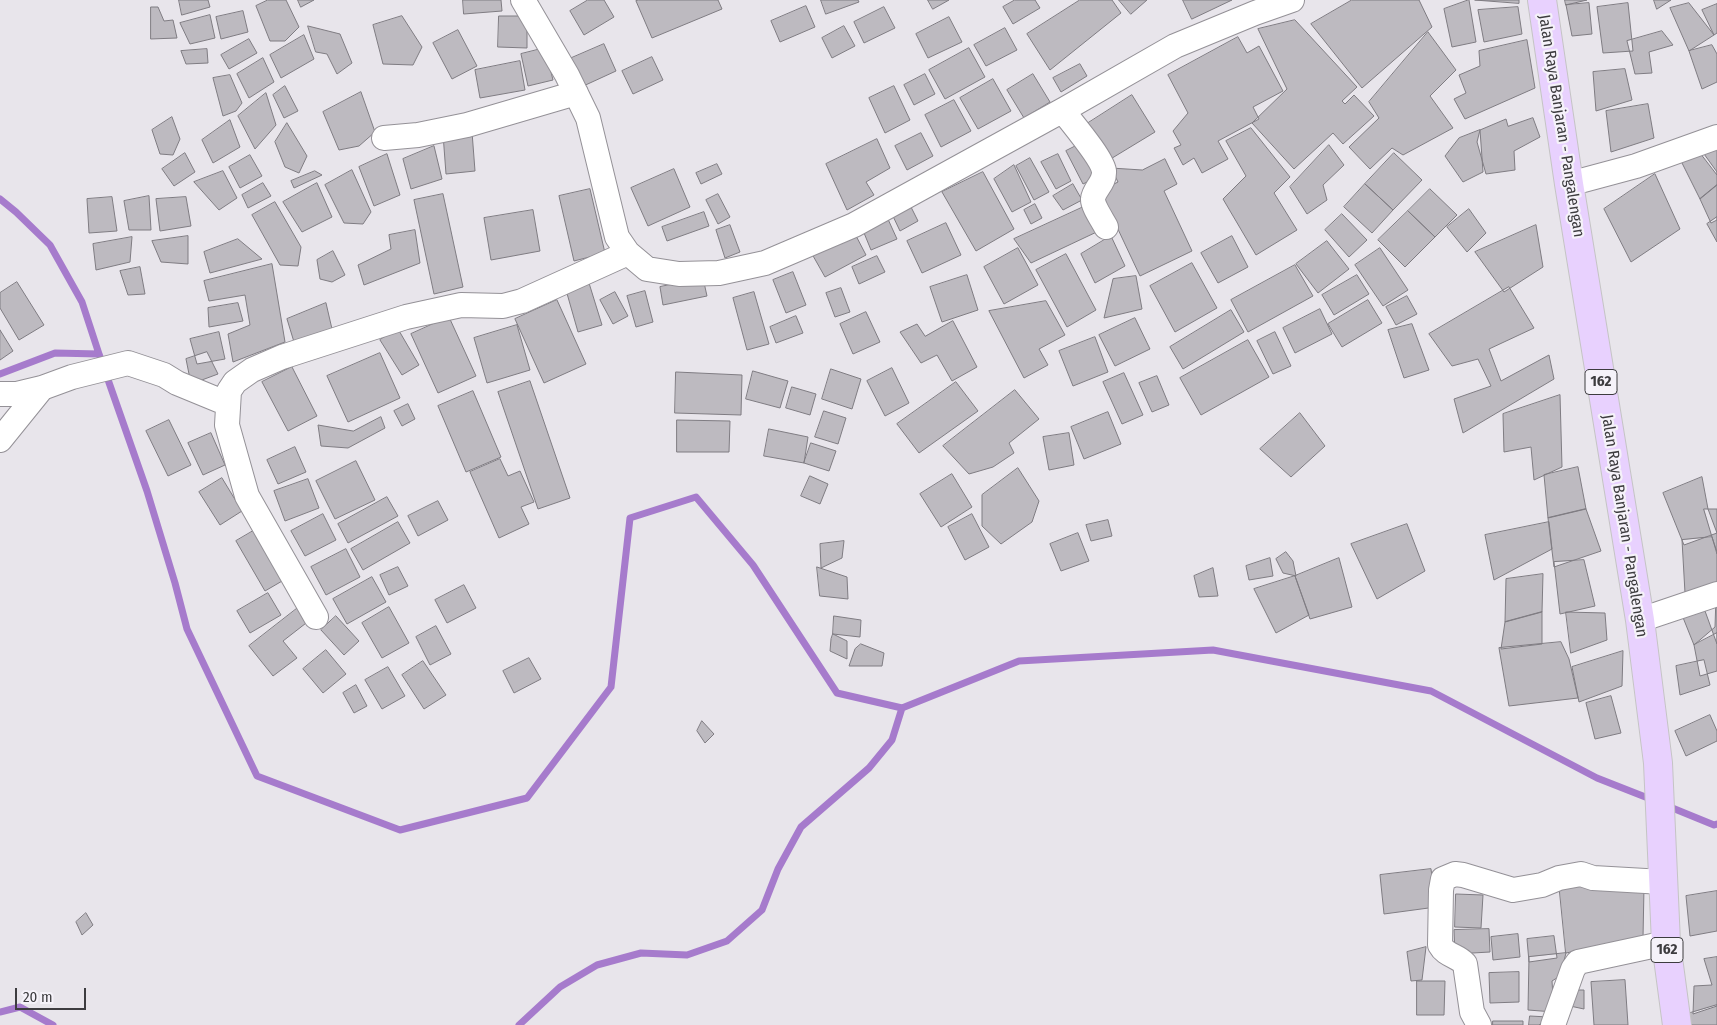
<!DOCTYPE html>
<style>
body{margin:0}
#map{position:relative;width:1717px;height:1025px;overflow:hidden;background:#e8e5eb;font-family:"Fira Sans Condensed",sans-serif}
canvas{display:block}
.scale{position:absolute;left:15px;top:988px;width:71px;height:22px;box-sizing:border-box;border:2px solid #3d3c3f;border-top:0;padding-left:6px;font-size:15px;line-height:18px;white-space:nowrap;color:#3d3c3f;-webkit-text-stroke:4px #f5f2f9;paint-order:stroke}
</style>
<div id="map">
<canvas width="1717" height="1025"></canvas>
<div class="scale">20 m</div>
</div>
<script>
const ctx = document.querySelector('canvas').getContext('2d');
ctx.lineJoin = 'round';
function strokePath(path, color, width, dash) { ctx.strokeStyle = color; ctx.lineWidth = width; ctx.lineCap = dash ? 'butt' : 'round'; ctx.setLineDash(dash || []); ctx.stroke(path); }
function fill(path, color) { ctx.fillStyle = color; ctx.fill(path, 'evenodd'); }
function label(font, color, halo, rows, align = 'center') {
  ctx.font = font + ' "Fira Sans Condensed",sans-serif'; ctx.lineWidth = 4.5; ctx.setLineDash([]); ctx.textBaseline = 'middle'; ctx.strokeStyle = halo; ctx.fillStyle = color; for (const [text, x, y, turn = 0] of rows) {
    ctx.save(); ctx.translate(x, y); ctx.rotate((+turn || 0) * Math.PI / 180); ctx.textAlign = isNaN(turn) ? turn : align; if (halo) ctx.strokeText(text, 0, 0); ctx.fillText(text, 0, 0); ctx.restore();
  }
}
strokePath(new Path2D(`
 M0,199L16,212L50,245L82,302L99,354
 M0,374L55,353L99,354L147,491L175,583L187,629L257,776L400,830L527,798L611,687L630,518L696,497L753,565L837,693L902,708L1019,661L1213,650L1431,691L1597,778L1653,800
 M1665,805L1714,825L1717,824
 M0,1012L20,1007L53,1025
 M519,1025L560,987L597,965L641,953L687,955L727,941L762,910L778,869L801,827L869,768L892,740L902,708`), '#a67bcc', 7);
const building = new Path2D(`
 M179,0H208L210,7L182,15Z
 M268,0H286L299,27L285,41H270L256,6Z
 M298,0H314L301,7Z
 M463,0H501L502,11L464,14Z
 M588,0H604L614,17L584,35L570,11Z
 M639,0H718L722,9L652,38L636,1Z
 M821,0H858L859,2L826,14Z
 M928,0H949L933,9Z
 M1015,0H1035L1040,8L1013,24L1003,7Z
 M1080,0H1112L1121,13L1050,70L1027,34Z
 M1119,0H1147L1131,14Z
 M1183,0H1232L1192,19Z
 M1352,0H1419L1432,27L1362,88L1311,24Z
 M1469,0L1476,42L1452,47L1444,9Z
 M1475,0H1519V3Z
 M1565,0H1587L1566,5Z
 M1654,0H1671L1657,9Z
 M1589,3L1592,34L1572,36L1566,5Z
 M1628,3L1633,51L1603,53L1597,7Z
 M1689,3L1714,35L1689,51L1670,8Z
 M1717,4V33L1714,35L1702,10Z
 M806,6L815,27L780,42L771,21Z
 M151,7H158L164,21L173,20L177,38L151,39Z
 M884,7L895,28L864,43L854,22Z
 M1518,7L1522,34L1484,42L1478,10Z
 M243,11L248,32L221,39L216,17Z
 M210,15L215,38L190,44L180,23Z
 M402,16L422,47L413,65L383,64L373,25Z
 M499,16H527V48L498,47Z
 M949,17L962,42L928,58L916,34Z
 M1295,20L1357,87L1342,101L1345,104L1354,95L1374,116L1343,144L1333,133L1294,169L1252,123L1287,89L1258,29Z
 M308,26L340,34L352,63L337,74L327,54L316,52Z
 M844,26L855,46L832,58L822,38Z
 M1005,28L1017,50L986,66L974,45Z
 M458,30L477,66L452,79L433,43Z
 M1662,31L1673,45L1649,52L1652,73L1635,74L1627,41Z
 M1428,32L1456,70L1430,96L1453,128L1403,155L1392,148L1370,169L1349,147L1379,118L1369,102Z
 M304,35L314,59L281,78L270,55Z
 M1238,37L1247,53L1259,46L1283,91L1253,107L1259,119L1218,141L1228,159L1202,173L1194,158L1183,165L1174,148L1181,145L1173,131L1188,113L1168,75Z
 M249,39L257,53L229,69L221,55Z
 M1527,40L1535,88L1465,119L1454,99L1466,93L1459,75L1480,66L1479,51Z
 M604,44L616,71L579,88L567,60Z
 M1712,45L1717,54V82L1702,89L1689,51Z
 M545,48L553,80L528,86L521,54Z
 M969,48L985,77L945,99L929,70Z
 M207,49L208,63L186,64L181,51Z
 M652,57L663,80L633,94L622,71Z
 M263,58L274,82L249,98L237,74Z
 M520,61L525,90L480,98L475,70Z
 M1080,64L1087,76L1061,92L1053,78Z
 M1625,69L1632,100L1596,111L1593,72Z
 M925,74L935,94L914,105L904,85Z
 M1033,74L1050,102L1024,118L1007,90Z
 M230,75L242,103L236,111L223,116L213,78Z
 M993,79L1011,111L978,129L960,98Z
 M285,86L298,111L284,118L273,95Z
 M894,86L910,120L885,133L869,98Z
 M361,92L375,132L359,146L339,150L323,112Z
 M266,93L276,125L255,149L238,116Z
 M1132,95L1155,132L1104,163L1082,127Z
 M954,100L971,131L941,147L925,115Z
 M1648,104L1654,138L1611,152L1606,111Z
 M172,117L180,139L173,155L160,154L152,130Z
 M1533,118L1540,137L1514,151L1515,170L1486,174L1477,142L1480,130L1506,119L1508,126Z
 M230,120L240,147L213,163L202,140Z
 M287,123L307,156L299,173L285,167L275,142Z
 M1251,128L1290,177L1274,193L1297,230L1256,255L1223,199L1246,176L1226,141Z
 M1480,130L1483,172L1463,182L1445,156L1459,138Z
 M472,132L475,171L446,174L443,134Z
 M921,133L933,156L907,170L895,146Z
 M877,139L890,168L866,182L874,195L847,210L826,164Z
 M1717,140V175L1700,153Z
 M1080,144L1097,177L1083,184L1066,151Z
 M1329,145L1344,165L1323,185L1327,200L1307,214L1290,187Z
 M434,146L442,179L411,189L403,159Z
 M1699,147L1717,172V185L1700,199L1678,155Z
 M185,153L195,172L174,186L162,169Z
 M1394,153L1422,180L1393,210L1365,184Z
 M387,154L400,195L374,206L359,167Z
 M1058,154L1071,181L1056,189L1041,162Z
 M250,155L262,176L240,188L229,167Z
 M1030,158L1049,192L1034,200L1016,166Z
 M1165,159L1177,184L1164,191L1192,251L1140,276L1100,191L1118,182L1111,168L1142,170Z
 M717,164L722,174L701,184L696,173Z
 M1014,165L1031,202L1012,212L994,179Z
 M674,169L690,207L648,226L631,188Z
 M352,170L371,212L363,224L344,223L325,185Z
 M223,171L237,198L219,210L194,182Z
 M315,171L322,175L294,188L291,181Z
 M983,172L1014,229L976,251L942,192Z
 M1655,174L1680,229L1631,262L1604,209Z
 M263,183L271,196L248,208L242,195Z
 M317,183L332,217L302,232L283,202Z
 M1073,184L1082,200L1063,210L1053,196Z
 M1365,184L1393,210L1372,233L1344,207Z
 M1717,185V220L1711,223L1700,199Z
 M590,189L605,253L574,261L559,196Z
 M1430,189L1457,215L1435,237L1408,211Z
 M443,194L463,287L434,294L414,200Z
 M718,194L730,217L718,224L706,200Z
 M149,196L151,230H129L124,201Z
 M112,197L117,231L89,233L87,199Z
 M186,197L191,226L160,231L156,199Z
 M275,202L301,247L298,266L280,265L252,215Z
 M909,203L918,221L900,231L891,212Z
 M1035,204L1042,218L1031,224L1024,210Z
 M1090,204L1103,229L1031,263L1014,239Z
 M1469,209L1486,233L1467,252L1447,227Z
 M533,210L540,251L491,260L484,218Z
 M1408,211L1435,237L1405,267L1378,240Z
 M704,212L709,226L667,241L662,227Z
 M1342,214L1367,240L1349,257L1325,230Z
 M887,217L897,239L871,250L862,228Z
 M1717,217V242L1707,224Z
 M946,223L961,255L922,273L907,241Z
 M730,225L740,252L725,258L716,230Z
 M1536,225L1543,267L1504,292L1475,252Z
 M415,230L420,263L364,285L358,265L391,249L389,235Z
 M854,232L866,255L825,277L812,254Z
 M188,236V264L161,262L152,241Z
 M1111,236L1125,266L1095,283L1081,254Z
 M1232,236L1248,267L1218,283L1201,253Z
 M132,237L130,262L96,270L93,244Z
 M238,239L262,259L210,273L204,252Z
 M1327,241L1349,269L1318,293L1296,264Z
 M1018,248L1038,285L1004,304L984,267Z
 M1380,248L1408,290L1383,306L1355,265Z
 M333,251L345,275L332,282L320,279L317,260Z
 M1066,254L1096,310L1067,327L1036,270Z
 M877,256L885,272L859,284L852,267Z
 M1192,263L1217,308L1175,332L1150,286Z
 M272,264L285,342L233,362L228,334L250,325L245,295L209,301L204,281Z
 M1295,265L1313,296L1248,332L1231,300Z
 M140,267L145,294L128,295L120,271Z
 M793,272L806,305L786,313L773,280Z
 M967,275L978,310L942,322L930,287Z
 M1357,275L1369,294L1334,315L1322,295Z
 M1136,276L1142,309L1104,318L1113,279Z
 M703,278L707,296L663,305L660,287Z
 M17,282L44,325L19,340L0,308V293Z
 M589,283L602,325L578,332L566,290Z
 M1509,287L1534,328L1489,349L1501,381L1549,355L1554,379L1463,433L1454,399L1491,386L1478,359L1452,366L1429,334Z
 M841,288L850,312L835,317L826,293Z
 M645,291L653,322L636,327L627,296Z
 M615,292L628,316L613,324L600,300Z
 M754,292L769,344L747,350L733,298Z
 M1407,296L1417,314L1396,325L1386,307Z
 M557,300L586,364L544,383L515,319Z
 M1368,300L1382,323L1342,347L1328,324Z
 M1046,301L1065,335L1039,349L1048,365L1024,378L989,311Z
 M238,303L243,321L209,327L208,308Z
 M326,303L332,329L294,342L287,319Z
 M1320,309L1332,334L1295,353L1283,328Z
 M1231,310L1244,332L1183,369L1170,347Z
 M866,312L880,342L853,354L840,324Z
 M796,316L803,333L776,343L770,327Z
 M449,317L476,376L438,393L411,334Z
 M1135,318L1150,349L1115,366L1099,335Z
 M953,321L977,367L952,381L937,355L921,363L900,332L917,324L925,336Z
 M1412,324L1429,370L1404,378L1388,330Z
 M517,325L530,370L487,383L474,338Z
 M398,329L419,365L402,375L380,340Z
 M0,330L13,351L0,360Z
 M219,332L225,359L197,364L190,339Z
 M1275,332L1291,366L1273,374L1257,341Z
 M1095,337L1108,372L1073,386L1059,351Z
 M1248,340L1269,377L1201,415L1180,378Z
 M207,352L218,374L191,384L186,359Z
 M380,353L400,398L348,422L327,376Z
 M292,367L317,416L288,431L262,382Z
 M892,368L909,403L885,416L867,381Z
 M831,369L861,379L852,409L822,399Z
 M753,371L788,381L780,408L746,399Z
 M676,372L742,375L741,415L675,413Z
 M1124,373L1143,415L1122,424L1103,382Z
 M1157,376L1169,405L1152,412L1139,383Z
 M530,381L570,498L538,509L498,392Z
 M956,382L978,411L919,453L897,424Z
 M792,387L816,394L810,415L786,408Z
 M1015,390L1039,419L1009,443L1014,453L993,467L969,474L943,446Z
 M473,391L501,457L466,472L438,406Z
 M1560,395L1562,467L1534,480L1531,447L1504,452L1503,414Z
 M408,404L415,419L402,426L394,411Z
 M824,411L846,418L838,444L815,437Z
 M1108,412L1121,444L1084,459L1071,427Z
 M1300,413L1325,446L1291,477L1260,449Z
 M381,417L385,428L348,448L321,446L318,425L353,431Z
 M169,420L191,465L168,476L146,431Z
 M677,420L730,421L729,452H677Z
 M769,429L808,437L804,463L764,456Z
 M211,433L225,465L203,475L188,443Z
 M1069,433L1074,465L1049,470L1043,437Z
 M811,443L836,451L829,471L804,463Z
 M295,447L306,472L278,484L267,460Z
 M500,459L508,476L520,471L534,502L521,507L529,524L499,538L470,472Z
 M356,461L375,500L335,519L316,481Z
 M1578,467L1586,509L1548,518L1544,475Z
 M1018,468L1039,501L1032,522L1001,544L982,526V495Z
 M952,474L972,507L941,527L920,494Z
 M810,476L828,484L820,504L801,496Z
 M1702,477L1708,509L1717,533L1684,545L1663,493Z
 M222,478L242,511L220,525L199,492Z
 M308,479L319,508L285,521L274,491Z
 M387,497L398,516L348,543L338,524Z
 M438,501L448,520L418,536L408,516Z
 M1586,509L1601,551L1554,567L1548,518Z
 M1704,509H1717V554L1712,537Z
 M323,514L336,540L305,556L291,531Z
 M972,514L989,547L965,560L948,527Z
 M1108,520L1112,536L1091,541L1086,525Z
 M398,522L410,543L363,570L351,549Z
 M1549,522L1552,549L1494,580L1485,535Z
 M1407,524L1425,571L1377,599L1351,544Z
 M260,527L289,577L265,591L236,541Z
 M1078,533L1089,561L1061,571L1050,544Z
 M1712,537L1717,552V588L1685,593L1682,540Z
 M844,541L842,558L821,568L820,544Z
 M346,549L360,577L326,595L311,567Z
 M1286,552L1293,561L1296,576L1283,573L1276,559Z
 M1270,558L1273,576L1249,580L1246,566Z
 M1339,558L1352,607L1310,619L1295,576Z
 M1584,560L1595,606L1560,614L1554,562Z
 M398,567L408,586L389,595L380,575Z
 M817,567L847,577L848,599L820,596Z
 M1213,568L1218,596L1199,597L1194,576Z
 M1543,574L1542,612L1505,622L1506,579Z
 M1295,576L1309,615L1276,633L1254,589Z
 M372,577L386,602L347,624L333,599Z
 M464,585L476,608L447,623L435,600Z
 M268,593L281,615L250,633L237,611Z
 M1716,597L1715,627L1694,645L1680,610Z
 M1717,605V644L1705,611Z
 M299,607L310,620L283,641L297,658L273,676L249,646Z
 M389,607L409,643L382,658L362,623Z
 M1542,612V644L1501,649L1505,622Z
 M1566,612L1605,613L1607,640L1571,653Z
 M336,616L359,641L344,655L321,630Z
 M834,616L861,620L860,637L833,634Z
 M436,626L451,654L430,665L416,637Z
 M1717,633V671L1700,676L1694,645Z
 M833,634L847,641V659L830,651L831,639Z
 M1561,642L1569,659L1578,698L1509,706L1499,648Z
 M861,644L884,653L882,666H849L855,649Z
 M326,650L346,674L323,693L303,669Z
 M1623,651L1622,686L1579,702L1572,667Z
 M529,658L541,679L514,693L503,671Z
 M1704,660L1710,685L1680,695L1676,666Z
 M423,661L446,695L424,709L402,675Z
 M388,667L405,696L382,709L365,680Z
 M356,685L367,706L354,713L343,693Z
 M1611,696L1621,733L1595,739L1586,703Z
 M1710,715L1717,731V741L1686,756L1675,731Z
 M702,721L714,734L705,743L697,731Z
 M1431,869L1436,907L1384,914L1380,875Z
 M1559,883L1644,887L1643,938L1566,953Z
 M1717,891V931L1690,936L1686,896Z
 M1456,894L1483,895L1481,928L1455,927Z
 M86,913L93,925L82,935L76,922Z
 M1489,929L1490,952L1455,954L1454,930Z
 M1518,934L1520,957L1493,960L1491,937Z
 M1554,936L1557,958L1529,962L1527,939Z
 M1426,947L1422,980L1411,981L1407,952Z
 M1566,953L1560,976L1552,981L1554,1012L1528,1010L1529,957Z
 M1717,957V1006L1693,1014L1694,986L1712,985L1704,959Z
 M1519,972V1002L1490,1003L1489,973Z
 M1625,980L1628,1025H1594L1591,982Z
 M1417,981H1445L1444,1015H1417Z
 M1574,990H1584V1009L1570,1006Z
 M1717,1005V1025H1690L1687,1014Z
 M1530,1016L1548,1017L1539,1025H1529Z
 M1493,1021H1523V1025H1493Z`);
fill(building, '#bdbac0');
strokePath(building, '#7f7c82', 1);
const minor = new Path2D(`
 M523,0L567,75L588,118L617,237L628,253L647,269L679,274L719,273L765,263L854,225L1065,109L1175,46L1255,13L1292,0
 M1063,111C1072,123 1102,158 1104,171C1105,183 1094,189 1093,199C1092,205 1103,221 1106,227
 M384,138L418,135L467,125L576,93
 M1569,184L1636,166L1717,137
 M0,394H17L42,388L72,377L128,363L164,375L177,383L228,404
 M0,440L42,388
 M316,617L247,496L227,425L229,391L235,382L252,370L282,357L406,317L461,305L503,306L522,301L628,253
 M1640,620L1717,594
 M1479,1025L1472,1012L1465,964C1457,955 1446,956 1440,945L1441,890L1443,879L1455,874L1463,875L1513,890L1542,885L1559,878L1581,874L1593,878L1663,882
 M1553,1025L1573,969L1578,962L1666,943`);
const primary = new Path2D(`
 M1542,0L1569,184L1640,620L1658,763L1666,943L1677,1025`);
strokePath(minor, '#949197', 26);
strokePath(primary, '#c5c4c5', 30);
strokePath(minor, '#fff', 24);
strokePath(primary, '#e8d1fe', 28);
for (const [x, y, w] of [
 [1601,382,32],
 [1667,950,32]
]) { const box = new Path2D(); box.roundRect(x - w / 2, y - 12.5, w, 25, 4); ctx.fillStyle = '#f5f2f9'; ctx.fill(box); strokePath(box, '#3d3c3f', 1); }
label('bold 15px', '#3d3c3f', null, [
 ["162",1601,382],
 ["162",1667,950]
]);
label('16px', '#3d3c3f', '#f5f2f9', [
 ["Jalan Raya Banjaran - Pangalengan",1561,126,81],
 ["Jalan Raya Banjaran - Pangalengan",1624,526,81]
]);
</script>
